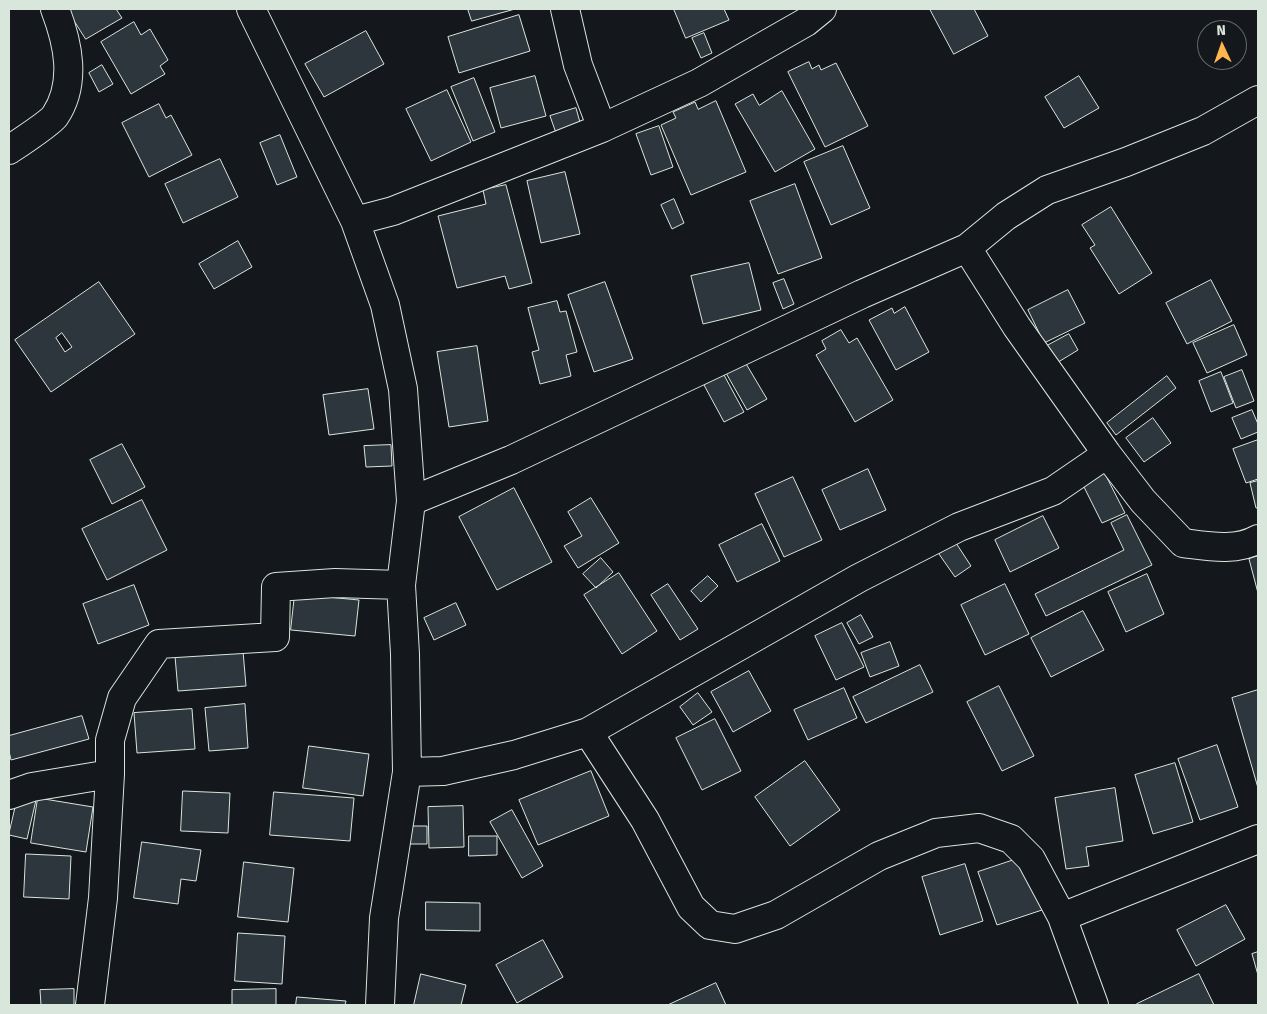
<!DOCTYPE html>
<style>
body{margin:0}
#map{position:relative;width:1267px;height:1014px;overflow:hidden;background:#14181c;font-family:"Fira Sans",sans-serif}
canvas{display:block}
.frame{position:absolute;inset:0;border:10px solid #d8e6dc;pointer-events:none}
.north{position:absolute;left:1197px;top:20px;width:50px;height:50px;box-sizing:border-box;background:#14181c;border:1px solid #626a69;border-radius:50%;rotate:357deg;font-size:14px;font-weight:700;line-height:20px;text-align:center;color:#d8e6dc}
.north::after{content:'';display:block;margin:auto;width:18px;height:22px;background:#ffb74d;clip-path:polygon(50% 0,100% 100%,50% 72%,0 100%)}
</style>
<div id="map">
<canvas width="1267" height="1014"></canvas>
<div class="frame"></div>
<div class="north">N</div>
</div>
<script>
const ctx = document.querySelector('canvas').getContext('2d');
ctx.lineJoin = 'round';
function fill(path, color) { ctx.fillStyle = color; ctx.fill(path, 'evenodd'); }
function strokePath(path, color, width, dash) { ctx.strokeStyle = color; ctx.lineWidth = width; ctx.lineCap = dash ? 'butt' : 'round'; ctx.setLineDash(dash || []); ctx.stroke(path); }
const building = new Path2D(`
 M67,9H116L122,18L86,39Z
 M468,9H515L472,21Z
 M674,9H724L729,20L686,38Z
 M930,9H974L988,36L954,54Z
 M519,15L530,51L459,73L448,37Z
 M134,22L141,35L150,29L168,60L160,66L165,74L131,94L101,42Z
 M366,31L384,64L324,97L305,64Z
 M704,33L712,53L701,58L692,38Z
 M809,62L812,69L819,65L821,70L836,63L868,126L825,147L788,72Z
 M102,65L113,84L99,92L89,73Z
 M535,76L546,116L501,128L490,88Z
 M1079,76L1099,108L1064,128L1045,97Z
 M474,78L495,132L473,141L451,87Z
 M447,90L471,142L431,161L406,109Z
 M782,91L815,149L775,172L735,104L753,94L759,105Z
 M716,101L746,172L691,195L661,125L676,118L673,112L695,102L698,109Z
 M159,104L166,118L171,115L192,155L149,177L122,123Z
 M576,108L581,126L556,133L550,116Z
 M659,126L673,167L651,175L636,134Z
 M280,135L297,177L277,185L260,143Z
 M843,146L870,208L831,225L804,162Z
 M220,159L238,197L183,223L165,184Z
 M565,172L580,234L541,243L527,181Z
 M795,184L822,258L778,274L750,201Z
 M506,185L532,283L509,289L505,276L457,288L438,216L486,204L483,190Z
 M674,199L684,223L672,229L661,205Z
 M1111,207L1152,273L1119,294L1090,248L1095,245L1082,225Z
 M238,241L252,267L214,289L199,264Z
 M749,263L761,310L703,324L691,276Z
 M784,279L794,304L783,309L773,283Z
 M1211,280L1232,321L1187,344L1166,303Z
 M99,282L135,334L51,392L15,340ZM62,333L72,347L65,352L56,338Z
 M605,282L633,359L594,372L568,295Z
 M1068,290L1085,323L1044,343L1028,310Z
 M557,301L560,312L566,311L577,352L566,355L571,376L540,384L532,352L539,350L528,308Z
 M905,307L929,352L896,370L869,320L892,308L894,313Z
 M1234,325L1247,355L1207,373L1193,343Z
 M841,330L849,343L857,338L893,400L855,422L816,355L826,349L822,341Z
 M1069,334L1078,350L1055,364L1045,347Z
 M477,346L488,421L449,427L437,352Z
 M745,362L767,399L747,410L726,373Z
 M1242,370L1254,401L1236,408L1224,377Z
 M1221,372L1233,403L1211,412L1199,381Z
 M724,375L744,412L724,422L704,385Z
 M1167,376L1176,388L1116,435L1107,423Z
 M368,389L374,429L329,435L323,395Z
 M1252,410L1258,424V432L1241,439L1232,418Z
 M1153,418L1171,443L1144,462L1126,438Z
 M1258,440V479L1246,483L1233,449Z
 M122,444L145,487L112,504L90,460Z
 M391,445L392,466L366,467L364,446Z
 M868,469L886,510L840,530L822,490Z
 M1103,470L1125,513L1102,523L1081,481Z
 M793,477L822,540L784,557L755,494Z
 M1258,481V508H1256L1250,483Z
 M514,488L552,562L497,590L459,517Z
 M591,498L619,543L578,568L564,546L582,536L568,512Z
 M142,500L167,550L107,580L82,529Z
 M1127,515L1152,565L1046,616L1035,594L1124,550L1111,523Z
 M1043,516L1059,548L1010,572L995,540Z
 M762,524L780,561L737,582L719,545Z
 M956,543L971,566L955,577L939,554Z
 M1258,556V593L1249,559Z
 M601,558L613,572L596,588L583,574Z
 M619,573L657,631L622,654L584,595Z
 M1147,574L1164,614L1126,632L1108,592Z
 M708,576L718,586L701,602L691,591Z
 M668,584L698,629L680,640L651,595Z
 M1005,584L1029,634L985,655L961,605Z
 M134,585L149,625L98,644L83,604Z
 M295,594L359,600L355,636L291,630Z
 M456,603L466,625L434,640L424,618Z
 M1083,611L1104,650L1051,677L1031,638Z
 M861,615L873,637L859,644L847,623Z
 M842,623L864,667L836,680L815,636Z
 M890,642L899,666L870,677L861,653Z
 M243,651L246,686L178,691L175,656Z
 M920,665L933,692L866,723L853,697Z
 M749,671L771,711L733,732L711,692Z
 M999,686L1034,756L1002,771L967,702Z
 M844,688L857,718L808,740L794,710Z
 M1258,690V788L1232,698Z
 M698,693L712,712L693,725L680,707Z
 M245,704L248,748L209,751L205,708Z
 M192,709L195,749L137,753L134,713Z
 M82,716L89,739L11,760L9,751V736Z
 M715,719L741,771L702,790L676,738Z
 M1217,745L1238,807L1200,820L1178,759Z
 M309,746L369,754L363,796L303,788Z
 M805,761L840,810L790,846L755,797Z
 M1175,763L1193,822L1153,834L1135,775Z
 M591,771L609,816L538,845L519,800Z
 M1115,788L1123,841L1086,847L1089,866L1066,869L1055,798Z
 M183,791L230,793L228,833L181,831Z
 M274,792L354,798L350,841L270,835Z
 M18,796L36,800L27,839L9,835Z
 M38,798L93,807L86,852L31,843Z
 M463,806L464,847L429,848L428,807Z
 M512,810L543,866L522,878L490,822Z
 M410,826H427V844H410Z
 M469,836H497V855L469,856Z
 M142,842L201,850L196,881L181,879L178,904L134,898Z
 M26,854L71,856L69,899L24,897Z
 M1023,857L1042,910L997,925L978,872Z
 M244,862L294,868L288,922L238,917Z
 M965,864L983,921L940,935L922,877Z
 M426,902L480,903V931L426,930Z
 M1226,905L1245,939L1196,966L1177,930Z
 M238,933L285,936L282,984L235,981Z
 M543,940L563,977L517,1003L496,965Z
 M1258,952V975L1252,954Z
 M421,974L466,985L461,1005H414Z
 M1199,974L1214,1005H1138L1137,1004Z
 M716,983L726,1005H668Z
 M74,989V1005H41L40,990Z
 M276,989V1005H232V990Z
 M297,997L346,1001L345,1005H296Z`);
fill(building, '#2c363c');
strokePath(building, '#d8e6dc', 1);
const minor = new Path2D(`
 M251,9L355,221L385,305L403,389L411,501L401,585L405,654L407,772L384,918L380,1005
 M565,9L578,65L602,128
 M9,150C18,144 50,123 55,116C77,83 68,43 55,9
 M355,221L393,211L602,128L699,83L806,22L822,9
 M967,248L1017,327L1107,454L1143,501L1183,543C1207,546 1236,552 1258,539
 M411,501L511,460L862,294L967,248L1006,216L1047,190L1126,162L1203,131L1258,100
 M588,732L645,820L691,907L710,925L735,929L776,915L879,856L936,833L979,828L1011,839L1031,859L1062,917L1094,1005
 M407,772L443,771L514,755L588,732L859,578L959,527L1053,491L1107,454
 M9,795L32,787L110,774
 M1062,917L1258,839
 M90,1005L103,898L110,774V740L122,698L159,644L275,637L276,587L335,583L401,585`);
strokePath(minor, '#d8e6dc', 30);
strokePath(minor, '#14181c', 28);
</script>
